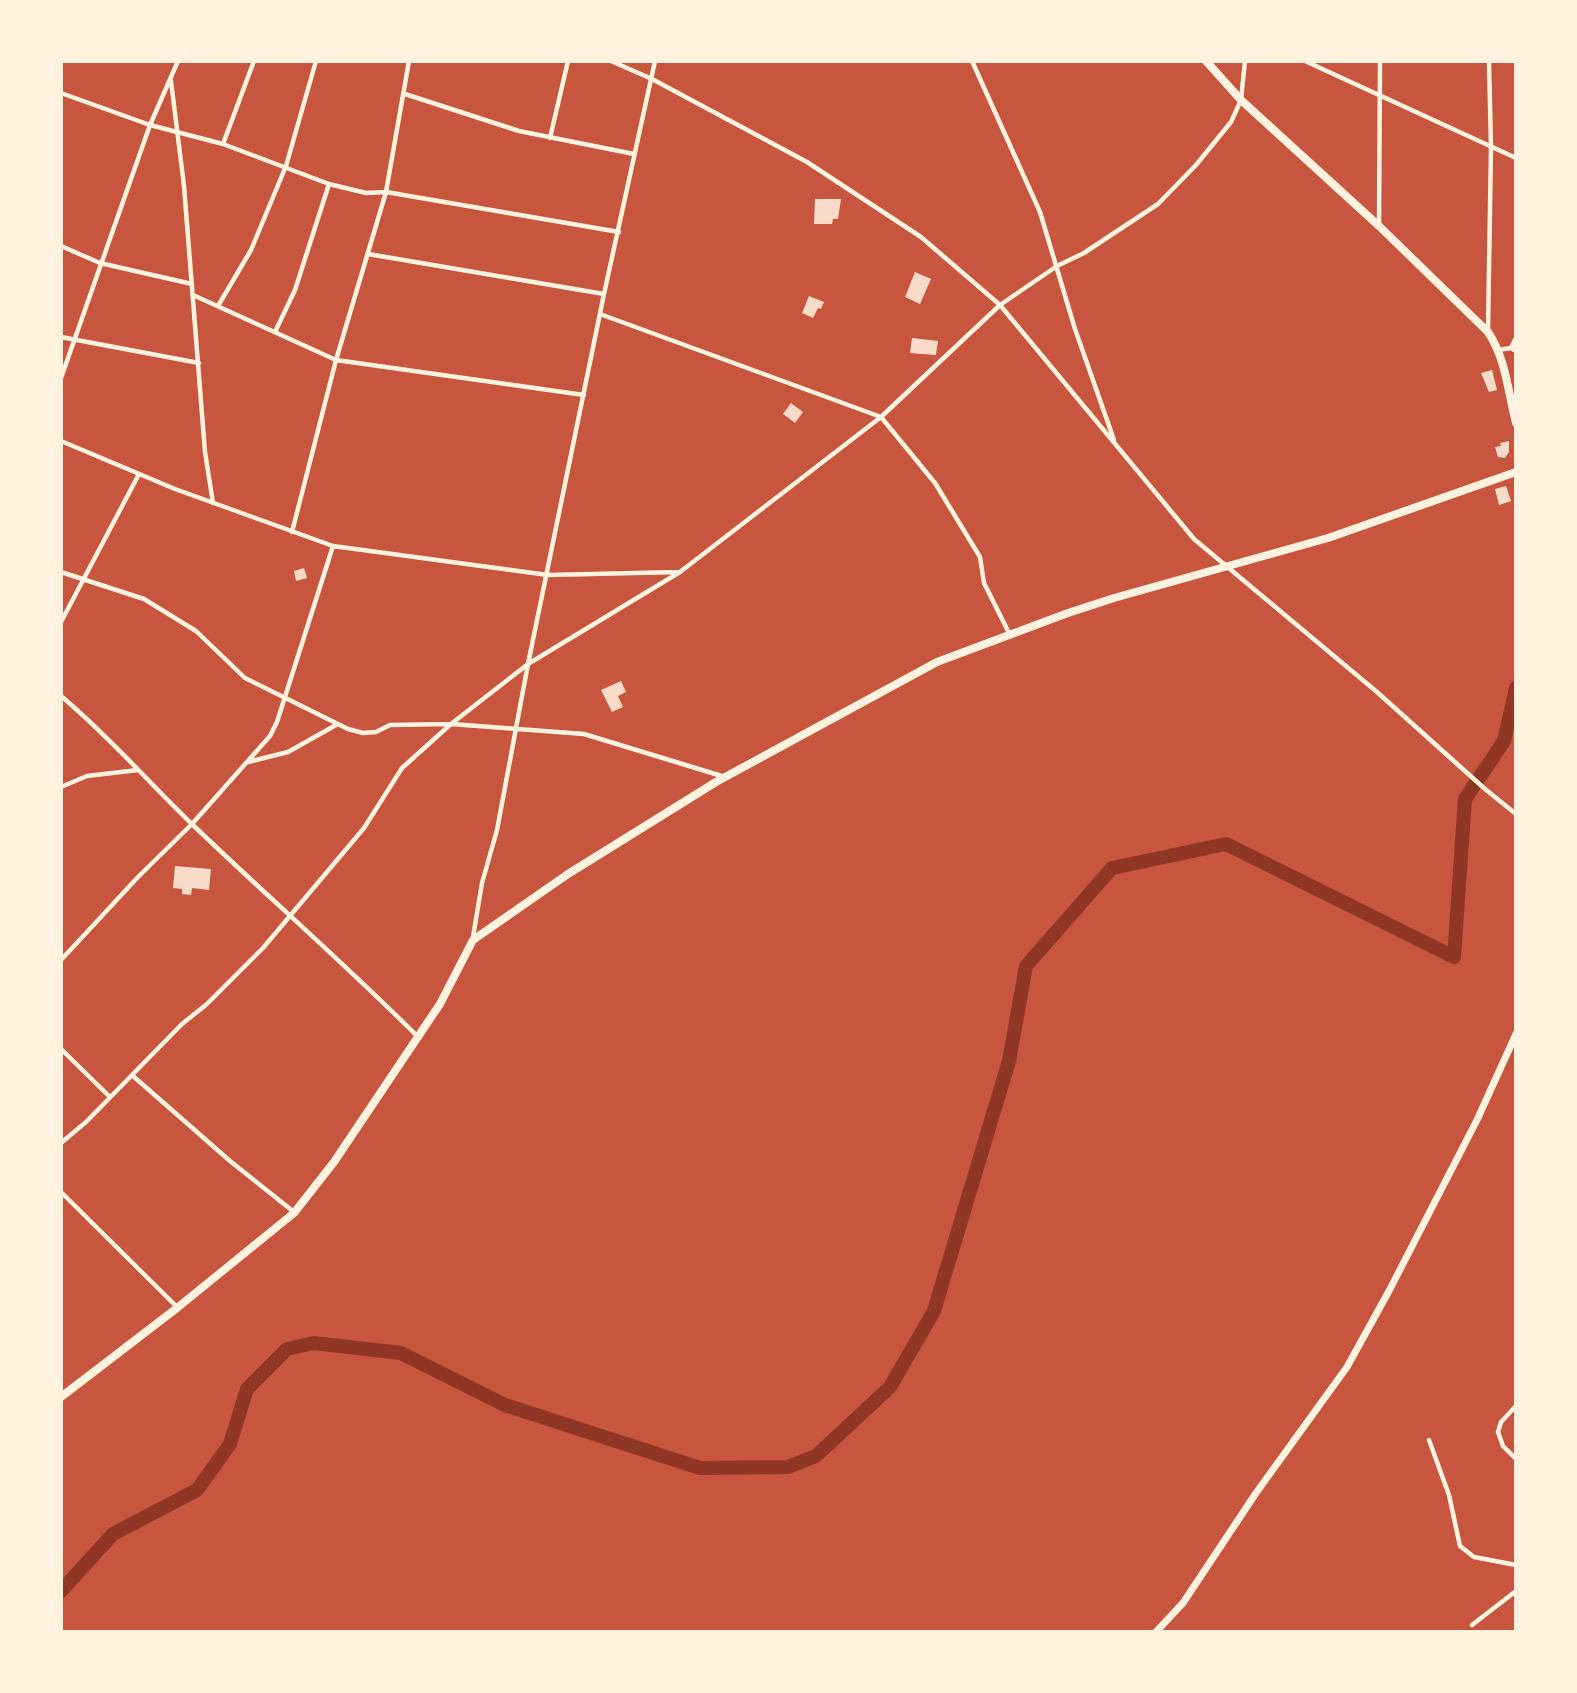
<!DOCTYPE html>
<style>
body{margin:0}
#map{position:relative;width:1577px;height:1693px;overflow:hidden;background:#c8553d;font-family:"Public Sans",sans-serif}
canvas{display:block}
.frame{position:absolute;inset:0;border:63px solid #fff3e0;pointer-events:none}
</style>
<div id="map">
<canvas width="1577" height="1693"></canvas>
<div class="frame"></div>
</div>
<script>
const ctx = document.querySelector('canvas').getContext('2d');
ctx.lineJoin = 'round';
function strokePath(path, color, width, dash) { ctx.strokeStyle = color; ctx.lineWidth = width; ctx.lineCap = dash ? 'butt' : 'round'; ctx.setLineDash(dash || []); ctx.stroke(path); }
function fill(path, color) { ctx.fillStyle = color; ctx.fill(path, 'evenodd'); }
strokePath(new Path2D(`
 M61,1591L113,1534L197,1490L230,1444L247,1389L287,1349L314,1343L401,1353L505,1405L700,1468L788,1467L816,1456L890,1387L934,1311L1009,1061L1026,966L1112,868L1226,844L1454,957L1465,799L1504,741L1516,688`), '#8f3625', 14);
fill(new Path2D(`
 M815,199H841L838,219H833L832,224H814Z
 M915,272L931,279L920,304L905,297Z
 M809,296L824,302L821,309L818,308L813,318L802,313Z
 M912,338L938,341L936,355L910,353Z
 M1492,370L1497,390L1489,392L1481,373Z
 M791,403L803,412L795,423L783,414Z
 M1509,441V452L1505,458L1498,457L1495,447L1501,446L1500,443Z
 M1506,486L1511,501L1499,505L1495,489Z
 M304,568L307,578L296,581L294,571Z
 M621,681L626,692L618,696L623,707L612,712L601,690Z
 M175,866L211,869L209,890L192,888L191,895L182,894V889L173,888Z`), '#f7dbc8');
strokePath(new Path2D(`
 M611,61L652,79L807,162L921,237L1000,305L1194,539L1377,692L1485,789L1516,814
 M972,61L1040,212L1075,329L1114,440
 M1305,61L1516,158
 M171,81L184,186L205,452L213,503
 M61,93L150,125L223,144L329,184L366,193L386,192L619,232
 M405,94L519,131L634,154
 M550,138L568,61
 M223,144L254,61
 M1379,225L1380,61
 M61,246L100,263L192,284
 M368,254L604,294
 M193,295L336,360L584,395
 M218,306L251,250L286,166L316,61
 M600,314L881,417L935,483L980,557L984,583L1010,635
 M1488,330L1491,148L1489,61
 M275,332L295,290L329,184
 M61,337L199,363
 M1511,348L1516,338
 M1498,350L1511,348L1516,351
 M61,378L150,125L178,61
 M61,441L175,489L333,546L548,575L680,572
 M292,532L336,360L386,192L409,61
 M61,572L144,599L196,631L245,678L348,729L363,733L376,732L390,725L451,724L584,734L725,777
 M61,622L139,474
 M61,696C109,736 150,784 195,827C268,897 345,964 417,1036
 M248,762L288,752L336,725
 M61,787L87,776L138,770
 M473,937L482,883L497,830L528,664L604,294L655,61
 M61,960L138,877L192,824L270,736L277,722L333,546
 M61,1049L110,1097
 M133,1076L230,1161L294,1212
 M61,1143L86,1122L182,1024L207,1004L263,948L364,828L402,768L451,724L528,664L680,572L881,417L1000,305L1057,266L1084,253L1158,204L1196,165L1231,122L1241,100L1245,61
 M61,1192L177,1307
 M1516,1406L1501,1422L1498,1432L1503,1446L1516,1459
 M1429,1440L1449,1495L1460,1546L1474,1557L1516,1565
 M1472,1625L1516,1591`), '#fff3e0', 4.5);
strokePath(new Path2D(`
 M1156,1632L1183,1603L1256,1493L1347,1367L1389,1291L1477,1120L1516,1034`), '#fff3e0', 7);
strokePath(new Path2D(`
 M1206,61L1241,100L1379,226L1488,332C1506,359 1508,392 1516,423
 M61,1397L177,1308L294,1213L334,1162L440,1004L473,940L568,874L716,782L937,662L1068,613L1114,598L1328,538L1516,472`), '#fff3e0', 8);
</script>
